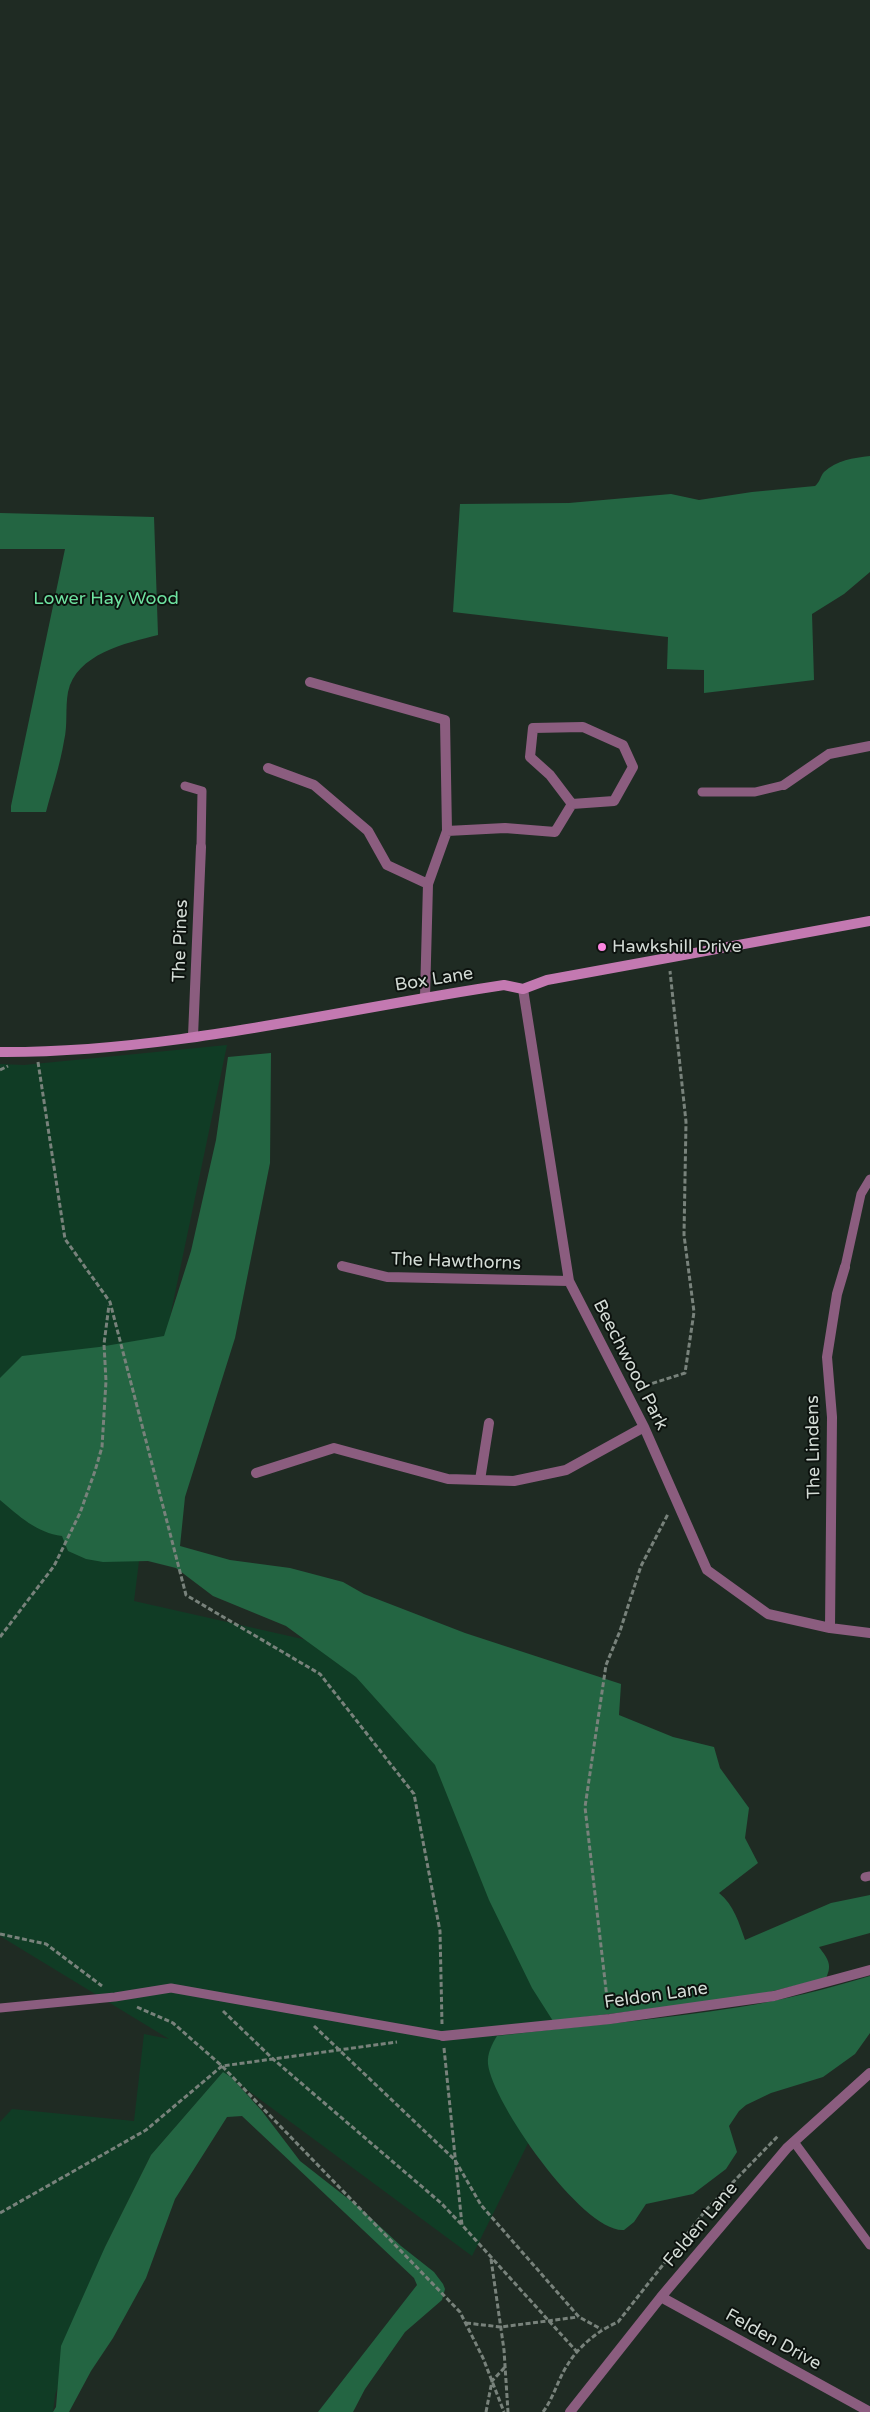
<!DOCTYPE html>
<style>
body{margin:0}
canvas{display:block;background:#1f2b23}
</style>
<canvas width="870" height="2412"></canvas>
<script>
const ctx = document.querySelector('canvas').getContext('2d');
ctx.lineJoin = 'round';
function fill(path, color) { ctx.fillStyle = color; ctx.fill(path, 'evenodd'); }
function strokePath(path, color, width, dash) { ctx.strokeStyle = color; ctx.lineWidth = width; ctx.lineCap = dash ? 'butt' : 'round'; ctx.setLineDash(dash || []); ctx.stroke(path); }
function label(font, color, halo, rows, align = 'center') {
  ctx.font = font + ' "Varela Round",sans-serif'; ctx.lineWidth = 4; ctx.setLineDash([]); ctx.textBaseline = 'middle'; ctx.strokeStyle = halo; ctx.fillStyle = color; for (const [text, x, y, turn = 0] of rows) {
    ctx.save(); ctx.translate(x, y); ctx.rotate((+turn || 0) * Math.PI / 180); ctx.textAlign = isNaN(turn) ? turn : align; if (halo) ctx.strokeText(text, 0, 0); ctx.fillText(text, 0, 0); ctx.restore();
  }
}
fill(new Path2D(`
 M227,1045L169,1322L134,1601L586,1703L699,1799L472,2256L223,2072L151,2155L105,2247L55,2395L53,2412H0V2122L12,2109L134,2121L144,2034L169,2039L0,1936V1064L24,1065Z`), '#103c25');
fill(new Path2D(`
 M870,456V572L844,594L812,614L814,680L704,693V670L667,669L668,637L453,612L460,504L569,503L671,494L699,500L752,492L815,486C820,482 820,477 824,472C837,460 853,458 870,456Z
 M0,513L154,517L158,635C126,643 76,654 68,692C65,708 68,725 64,741C60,765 52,789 46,812H11V806L65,549H0Z
 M271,1053L270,1163L235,1338L185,1497L180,1546L230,1560L290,1568L343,1582L364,1594L465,1633L621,1684L619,1715L673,1737L714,1747L720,1768L749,1808L745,1838L758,1863L719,1893C734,1905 739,1923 745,1940L831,1903L870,1895V1933L819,1947C827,1958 833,1964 826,1978L753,1996L553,2021L532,1988L489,1900L435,1765L356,1677L286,1626L213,1596L176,1568L148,1561L103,1562L86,1559L68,1551L62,1536C37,1533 19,1516 0,1500V1378L22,1356L99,1347L164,1336L191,1251L216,1140L228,1057Z
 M870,1976V2033L855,2054L823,2077L771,2093L746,2105L739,2111L729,2126L737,2152L726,2169L693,2194L646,2204L634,2222L624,2230C583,2233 492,2102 488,2064C487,2054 492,2044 497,2036C578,2026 660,2020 740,2007C784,2000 827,1989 870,1976Z
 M223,2072L231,2077L262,2111L300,2161L360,2208L401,2246L434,2272L443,2284L445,2289L442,2300L405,2332L365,2389L353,2412H318L417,2285L414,2278L242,2116L227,2117L175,2199L146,2278L113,2338L91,2371L69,2412H53L56,2407L61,2346L105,2247L151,2155Z`), '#236542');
strokePath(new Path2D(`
 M38,1062L65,1239L110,1302L186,1595L320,1674L414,1794L440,1931L442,2024
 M0,1070L8,1066
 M638,1388L685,1373L694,1312L684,1235L686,1122L670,971
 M0,1637L54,1566L80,1513L95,1471L102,1447L106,1381L104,1344L109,1305
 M0,1934L46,1944L102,1986
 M137,2007L173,2023L222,2066L460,2312L483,2358L504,2412
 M608,2007L585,1807L606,1665L620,1631L641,1566L668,1514
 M223,2011L273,2059L441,2203L462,2225
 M314,2026L455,2160L481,2205L579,2317L601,2329
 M444,2048L462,2225L578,2353
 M0,2213L146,2130L222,2066L397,2042
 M491,2259L504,2350L508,2412
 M466,2323L501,2327L578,2317
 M486,2412L492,2381L505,2367
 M543,2412C554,2397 558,2379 568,2364C579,2346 599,2330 618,2322L706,2210L778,2136`), '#78827b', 3, [5, 2.5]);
strokePath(new Path2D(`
 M185,786L202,791L201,847
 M702,792H755L784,785
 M845,1267L861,1194L870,1179
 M865,1877L870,1876
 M0,2008L115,1997L171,1988L443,2036
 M794,2142L870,2245`), '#8b5d7f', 9);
strokePath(new Path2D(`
 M310,682L445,720L447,831L428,884L425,997
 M268,768L314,785L368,831L387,865L428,884
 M784,785L829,754L870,746
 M447,831L505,828L555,832L572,804L614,801L633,767L623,745L583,727L533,728L530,757L550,775L572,804
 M523,989L569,1281L644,1427L707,1570L768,1614L830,1628L870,1633
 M193,1036L201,847
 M342,1266L387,1277L569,1281
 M256,1473L334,1448L448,1479L514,1481L566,1470L644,1427
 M480,1480L489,1423
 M830,1628L832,1417L827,1357L837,1294L845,1267
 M443,2036L610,2019L774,1996L870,1970
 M661,2297L870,2412
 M570,2412L661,2297L787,2148L870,2073`), '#8b5d7f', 10);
strokePath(new Path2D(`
 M0,1052C169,1053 337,1010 504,985L523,989L547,980L870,921`), '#c379b1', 10);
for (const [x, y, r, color] of [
 [602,947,5,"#fd86e1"]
]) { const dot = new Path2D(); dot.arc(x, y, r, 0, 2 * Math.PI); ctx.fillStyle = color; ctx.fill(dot); strokePath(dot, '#0c120e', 2); }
label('18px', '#6ee2a0', '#0c120e', [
 ["Lower Hay Wood",106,599]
]);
label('18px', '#d3dbd5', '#0c120e', [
 ["The Pines",181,941,-88],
 ["Box Lane",434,980,-9],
 ["The Hawthorns",456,1262,2],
 ["Beechwood Park",630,1365,63],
 ["The Lindens",814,1447,-91],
 ["Feldon Lane",656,1996,-8],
 ["Felden Lane",701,2225,-50],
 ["Felden Drive",773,2340,29]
]);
label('18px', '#d3dbd5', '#0c120e', [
 ["Hawkshill Drive",612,947]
], 'left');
</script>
